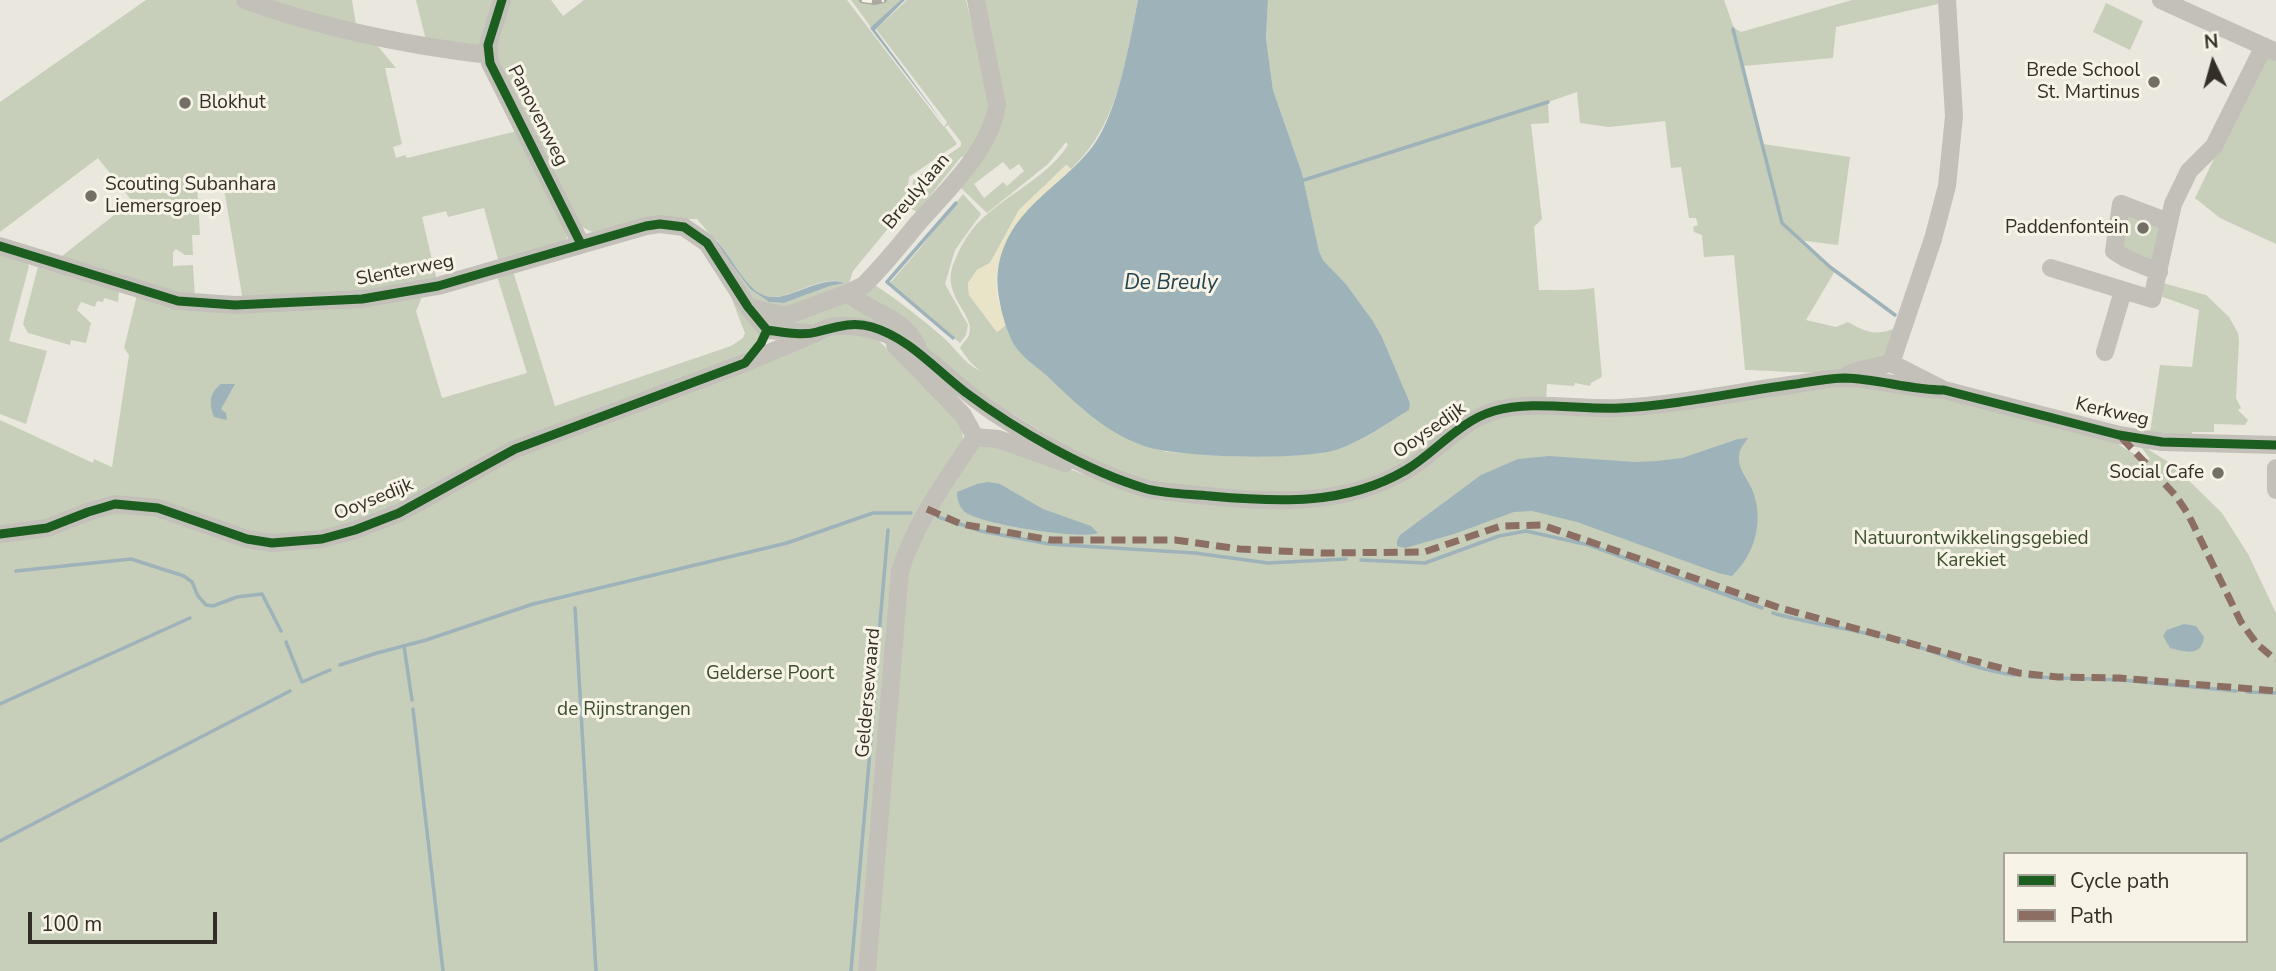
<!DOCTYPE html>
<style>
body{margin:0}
#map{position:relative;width:2276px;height:971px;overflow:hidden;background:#eae7df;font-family:"Nunito Sans",sans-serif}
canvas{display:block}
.legend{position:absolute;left:2003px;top:852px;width:245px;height:91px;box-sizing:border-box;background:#f7f3e6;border:2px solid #a9a49a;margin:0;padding:9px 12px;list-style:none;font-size:21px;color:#332e27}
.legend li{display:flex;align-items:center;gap:14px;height:35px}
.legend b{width:35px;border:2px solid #a9a49a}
.north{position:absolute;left:2178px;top:28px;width:70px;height:70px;-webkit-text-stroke:5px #f7f3e6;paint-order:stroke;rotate:355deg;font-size:19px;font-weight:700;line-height:28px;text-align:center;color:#332e27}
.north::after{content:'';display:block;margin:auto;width:24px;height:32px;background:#332e27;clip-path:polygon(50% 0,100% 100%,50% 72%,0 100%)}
.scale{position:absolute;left:28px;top:912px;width:189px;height:32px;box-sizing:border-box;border:4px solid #332e27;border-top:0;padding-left:9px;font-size:21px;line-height:24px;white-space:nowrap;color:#332e27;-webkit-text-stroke:5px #f7f3e6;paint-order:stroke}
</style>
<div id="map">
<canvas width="2276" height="971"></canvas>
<ul class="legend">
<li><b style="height:9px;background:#1b5e20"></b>Cycle path</li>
<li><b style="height:9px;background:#8d6e63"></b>Path</li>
</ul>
<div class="north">N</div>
<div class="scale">100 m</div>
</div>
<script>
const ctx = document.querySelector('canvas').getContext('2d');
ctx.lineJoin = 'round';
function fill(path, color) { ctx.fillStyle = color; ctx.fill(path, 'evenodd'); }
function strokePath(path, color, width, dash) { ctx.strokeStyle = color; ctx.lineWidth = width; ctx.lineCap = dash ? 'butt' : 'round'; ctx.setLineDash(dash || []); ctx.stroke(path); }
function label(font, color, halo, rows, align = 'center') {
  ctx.font = font + ' "Nunito Sans",sans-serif'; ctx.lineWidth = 6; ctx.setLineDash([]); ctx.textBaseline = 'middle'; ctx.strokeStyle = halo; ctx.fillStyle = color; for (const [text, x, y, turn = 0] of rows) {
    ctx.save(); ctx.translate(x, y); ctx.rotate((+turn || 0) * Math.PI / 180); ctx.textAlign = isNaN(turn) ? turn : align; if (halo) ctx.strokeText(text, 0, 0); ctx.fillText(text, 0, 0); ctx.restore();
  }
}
fill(new Path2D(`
 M146,0H235L376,44L396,68H385L402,144L393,147L396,158L405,155L407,158L517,131L566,229L567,238L565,243L499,263L484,208L448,217L446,211L422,217L437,281L392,290L243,301L222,177L200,179L197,182L200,235H192L193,255H185L176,249L173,252V266L193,265L195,298L57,260L132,201L98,158L0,232V102Z
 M251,0H352L357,31Z
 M416,0H496L479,47L427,44Z
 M508,0H551L563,16L584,0H847L944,127L947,122L876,29L907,0H966L989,92C989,114 979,139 970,156L961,157L917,212L910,208L913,180L961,146V142L948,125L945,127L957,144L909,177L905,208L853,271L848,287C836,295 822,299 808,304C751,325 739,282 712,242L713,238L697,219H644L592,232L578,225L496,66C491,42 500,22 508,0ZM716,239C729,254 744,284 761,294C785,307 818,272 845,283L830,286L784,303L769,302L750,289L714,241Z
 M851,0H904L873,30Z
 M982,0H1138C1125,61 1119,124 1071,169L1066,165L1019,210L990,263L977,270L968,283L969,295L997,332L1007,324L1016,347L1082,408L1166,452L1280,456L1320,453L1339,449L1366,437L1408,410L1410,403L1382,337L1373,321L1346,284L1323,260L1319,251L1302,173L1273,90L1266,38L1268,0H1724L1734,28L1741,32L1852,0H1938V4L1836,27L1833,58L1743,66L1763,144L1850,157L1838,245L1798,240L1835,271L1806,320L1836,327L1848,322C1868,333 1875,336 1896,328C1894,336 1893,348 1888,353C1861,382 1782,370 1745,370L1734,255L1704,257L1702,235L1694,232L1693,227L1698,225L1696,218H1689L1681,167L1671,168L1665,121L1609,127L1580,123L1577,92L1548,102L1549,123L1531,124L1542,219L1534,227L1539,290C1558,290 1576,291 1594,288L1602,377L1591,383L1590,386L1575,383L1574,386L1547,384L1546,400H1520L1405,465L1342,491L1237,494L1132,479L1066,446L998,405L953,374L918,340L770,325V320L875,285C899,301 922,319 944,338C958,351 962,361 980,371L970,362L960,348C962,343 967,340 969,335C977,314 938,296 955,260C959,250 964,240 971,231C998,197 1044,182 1068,145L1066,142L1048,164L987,213L960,187L996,127ZM1003,162L1010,170L1019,164L1024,171L1007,186L1003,182L984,198L974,184Z
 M2106,3L2143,21L2130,50L2093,32Z
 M2264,56L2276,61V244L2220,218L2195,198Z
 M963,194L981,214L955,250L945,284L968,325L966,335L960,343L890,283L921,247Z
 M2128,215L2159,227L2154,257L2151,261L2120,250Z
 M658,228L696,237L761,332L759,340L744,358L382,517L280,539L155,504L0,530V420L93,463L94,459L112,467L129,355L124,348L137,295L156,302L423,295L416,311L442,398L527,373L497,276L513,271L555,406L731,346L743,338L745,333C733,304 719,254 691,237C682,232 668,231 658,228Z
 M0,253L26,262L29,266L9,341L47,351L26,424L0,414Z
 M38,267L119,291L118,302L104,298L103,302L97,301L95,307L81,302L77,310L91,323L86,343L71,340L70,345L28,333L23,324Z
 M2163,283L2206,295L2229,317L2238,333L2239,341L2236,398L2241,408L2238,410L2248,420L2245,425L2214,424V432H2192V435L2150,433L2160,365L2192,367L2199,310L2160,296Z
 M845,331L876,338L952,412L962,431L964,449L994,443L1112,484L1289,506L1433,462L1444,449L1491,418L1844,383L1982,403L2113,441L2134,454L2151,460L2138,443L2173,465L2222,513L2248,554L2276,613V971H0V539L107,509L173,517L317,543L466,477ZM2005,854H2246V941H2005Z`), '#c7cfba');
fill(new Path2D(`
 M1067,165L1071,169C1035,202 991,239 997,294C998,304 1004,315 1007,324L997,332L969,295L968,283L977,270L990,263L1019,210Z`), '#e9e4c7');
fill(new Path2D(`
 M901,0H905L875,30L944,124L870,28Z
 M1138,0H1268L1266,38L1273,90L1302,173L1319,251L1323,260L1346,284L1373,321L1382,337L1410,403L1409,410C1386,424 1364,440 1339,449C1305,461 1179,458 1144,446C1106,433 1075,403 1046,375C1037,367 1022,357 1015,346C1004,328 995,291 998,270C1007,209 1060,189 1093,146C1119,110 1129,43 1138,0Z
 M715,239C730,254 743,284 761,294C784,307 818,273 845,283L830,286L784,303L769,302L750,289L714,241Z
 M221,384H235L221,409L226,413L227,420L214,417C209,404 209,393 221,384Z
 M1748,438C1744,444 1739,449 1739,457C1738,468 1746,477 1751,487C1765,518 1756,553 1732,576L1718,573L1577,522L1532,511L1514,512L1454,534L1405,548L1397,546V541L1400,535L1481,475L1518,459L1549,456L1635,462L1657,461L1682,458L1738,439Z
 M988,482L1000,484L1043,509L1091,526L1098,533C1082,540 979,524 965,512C959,507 957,499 957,492L977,484Z
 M2184,624L2196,626L2204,637C2202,657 2185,652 2170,648L2163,636L2167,630Z`), '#9db3b9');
strokePath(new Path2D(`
 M1733,29L1782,223L1830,267L1895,315
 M1304,180L1548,102
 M953,338L887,282L956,203
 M938,517L981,531L1049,544L1195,553L1268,563L1346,559
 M1361,560L1425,563L1499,536L1526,531L1589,545L1762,608
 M16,571L131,559L184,576L192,582L198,596L206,605L213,606L237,597L262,594L281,631
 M575,608L596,971
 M1773,613C1815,625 1858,630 1900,641C1938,652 1974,670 2014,675
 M286,642L302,682L330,670
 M404,646L412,700
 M340,665L377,653L426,640L533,604L787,543L873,513H911
 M2030,677L2122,680L2236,691
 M875,681L888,530
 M2247,692L2276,693
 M0,704L190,618
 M413,709L443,971
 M0,841L290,691
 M851,971L875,693`), '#9db3b9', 3.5);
strokePath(new Path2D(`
 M245,0C324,29 405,45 488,55
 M502,0L488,45L490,63L581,244
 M2161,0L2276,52
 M0,246L178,301L235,305L362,299L438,286L646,226L660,224L684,227L707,243L748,307L767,330L808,333
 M2051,268L2152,299L2173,204L2189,171L2214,146L2264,46
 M2159,272L2127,259L2114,251L2121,204L2168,222
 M848,293C870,313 903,316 917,346
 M748,307L786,316L848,293L864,285C883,266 901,244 918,223C947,190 990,151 997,105L976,0
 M895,345L963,415L975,437L998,439L1065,463
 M2105,352L2123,291
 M1891,363L1944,390L2119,435L2162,442L2276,445
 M1846,376L1853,372L1891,363L1933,239L1947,186L1954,116L1947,0
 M2276,468V490
 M0,534L47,528L88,512L115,504L158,508L247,539L272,543L322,539L355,530L399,513L515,449L745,363L830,327C902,317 939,376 993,412C1040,443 1094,474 1148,489C1161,492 1176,492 1189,494C1263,502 1338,509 1405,471C1436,453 1459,422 1494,411C1531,400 1580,410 1619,408C1676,405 1733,393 1790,385C1808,383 1826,378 1844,378C1878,378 1910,390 1944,390
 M867,971L900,571C916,521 946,480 975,437`), '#c3c0b9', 18);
const rail = new Path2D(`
 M862,0L874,2L884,0`);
strokePath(rail, '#aba8a2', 6);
strokePath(rail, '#f7f3e6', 3.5, [10]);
strokePath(new Path2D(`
 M2122,438L2176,496L2188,514L2241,622L2257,644L2276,660
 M927,509L961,524L1051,540H1175L1240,549L1322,553L1424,552L1501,526L1542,525L1780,608L2019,673L2058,677L2119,678L2276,691`), '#8d6e63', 7, [14, 7]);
strokePath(new Path2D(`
 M502,0L488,45L490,63L581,244
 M0,246L178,301L235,305L362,299L438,286L646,226L660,224L684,227L707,243L748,307L767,330C782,332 802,336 817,332C836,327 852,321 872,327C909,338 935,369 965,392C1016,430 1086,471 1147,489C1167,494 1190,494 1210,496C1277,502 1345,506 1406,470C1436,452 1459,421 1494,411C1532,400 1580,410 1620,408C1677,405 1732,393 1788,385C1807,383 1826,378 1845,378C1878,379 1911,390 1944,390L2119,435L2162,442L2276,445
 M0,534L47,528L88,512L115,504L158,508L247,539L272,543L322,539L355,530L399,513L515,449L745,363L761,343L767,330`), '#1b5e20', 9);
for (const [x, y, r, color] of [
 [2154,82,7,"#736f67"],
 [185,103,7,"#736f67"],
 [91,196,7,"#736f67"],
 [2143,228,7,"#736f67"],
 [2218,473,7,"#736f67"]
]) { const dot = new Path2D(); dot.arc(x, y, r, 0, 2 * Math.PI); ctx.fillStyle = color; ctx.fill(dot); strokePath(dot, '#f7f3e6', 2.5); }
label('19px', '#332e27', '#f7f3e6', [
 ["Brede School",2140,71],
 ["St. Martinus",2140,93],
 ["Blokhut",199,103,"left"],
 ["Scouting Subanhara",105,185,"left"],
 ["Liemersgroep",105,207,"left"],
 ["Paddenfontein",2129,228],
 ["Social Cafe",2204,473]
], 'right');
label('19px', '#332e27', '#f7f3e6', [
 ["Panovenweg",537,116,63],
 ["Breulylaan",917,192,-50],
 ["Slenterweg",405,271,-11],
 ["Kerkweg",2112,413,13],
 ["Ooysedijk",1430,431,-35],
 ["Ooysedijk",374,500,-22],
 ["Geldersewaard",869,693,-85]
]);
label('19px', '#3b4f2d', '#f7f3e6', [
 ["Natuurontwikkelingsgebied",1971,539],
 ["Karekiet",1971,561],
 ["Gelderse Poort",770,674],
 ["de Rijnstrangen",624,710]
]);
label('italic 21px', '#214350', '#f7f3e6', [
 ["De Breuly",1171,284]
]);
</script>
